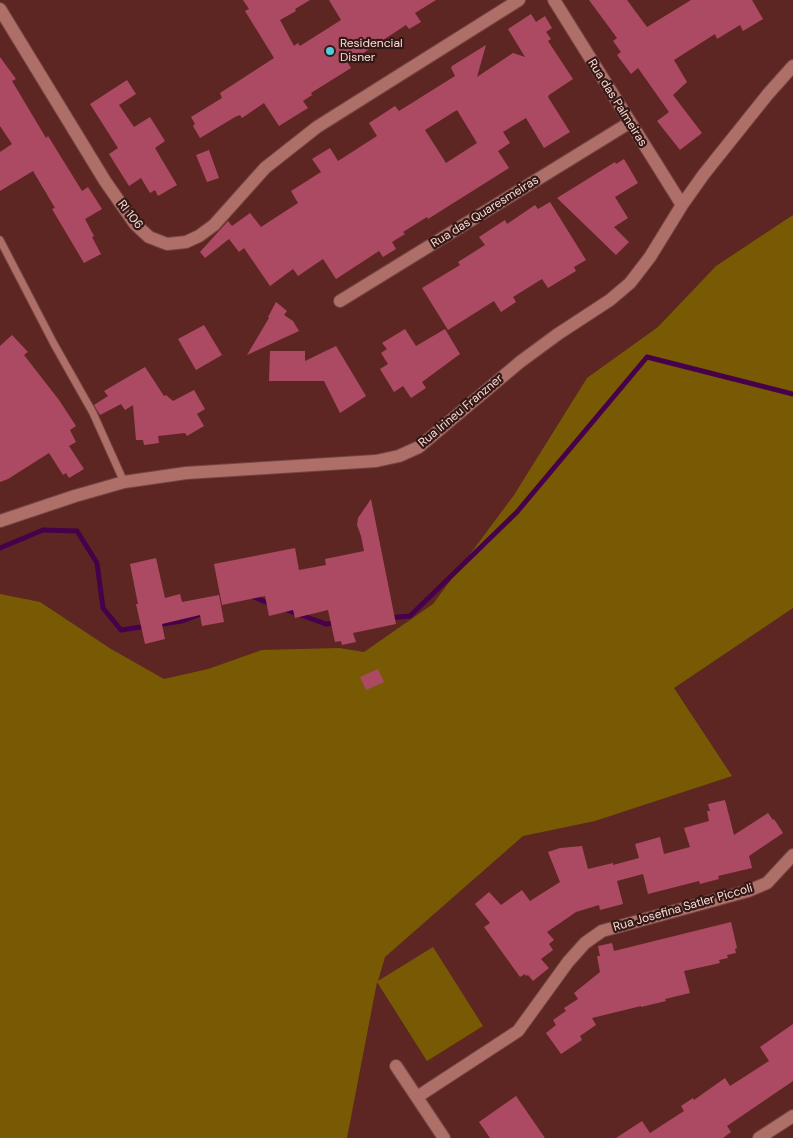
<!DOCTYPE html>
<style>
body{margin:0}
canvas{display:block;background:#5d2622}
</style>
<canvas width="793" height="1138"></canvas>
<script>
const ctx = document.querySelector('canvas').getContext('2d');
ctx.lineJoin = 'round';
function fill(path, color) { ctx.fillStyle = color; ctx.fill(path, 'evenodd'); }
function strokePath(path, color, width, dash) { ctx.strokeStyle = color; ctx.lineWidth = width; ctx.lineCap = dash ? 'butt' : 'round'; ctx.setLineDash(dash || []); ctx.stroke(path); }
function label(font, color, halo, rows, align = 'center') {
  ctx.font = font + ' "DM Sans",sans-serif'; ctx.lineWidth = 4.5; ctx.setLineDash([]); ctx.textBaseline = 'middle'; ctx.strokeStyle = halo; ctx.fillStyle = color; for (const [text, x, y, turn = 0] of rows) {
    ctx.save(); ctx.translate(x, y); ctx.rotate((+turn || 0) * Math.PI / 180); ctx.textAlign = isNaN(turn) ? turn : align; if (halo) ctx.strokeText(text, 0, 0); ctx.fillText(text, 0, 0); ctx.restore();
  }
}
fill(new Path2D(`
 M793,215V608L674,688L732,776L595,821L523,836L385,957L378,981L433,947L483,1026L427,1061L377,982L347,1138H0V594L40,602L111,649L164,679L208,669L262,650L339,648L364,652L433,604L514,495L587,378L658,327L716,266Z`), '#775a03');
strokePath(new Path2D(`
 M0,548L43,530L77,531L97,563L103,608L121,630L148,626
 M251,596L271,604
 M284,609L326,624L337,623
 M388,618L410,616L517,512L647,357L793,394
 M156,625L182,621L201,614`), '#47004a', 5);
fill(new Path2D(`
 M243,0H310L295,9L296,11L280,20L294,46L298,43L300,46L341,20L329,0H436L415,13L421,22L409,29L406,25L348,63L351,68L311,93L312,95L303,101L308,108L279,126L264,103L242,118L240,115L235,117L200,138L193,126L195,124L191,117L222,98L220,93L274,58L245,11L249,9Z
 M589,0H627L647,27L691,0H752L763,19L743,31L740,25L717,39L715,34L674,60L687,82L673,95L702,133L680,150L657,121L669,112L638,68L631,74L617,55L621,52L613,41L617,38Z
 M531,14L536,22L545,16L552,28L546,32L551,39L548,41L573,79L549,95L548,97L570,132L544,148L526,118L503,132L510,143L498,151L509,168L428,219L427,217L403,232L405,234L392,242L396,249L383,257L379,251L336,279L323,259L298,276L293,269L270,286L244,248L239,252L229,239L205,258L200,252L228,221L232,226L250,213L261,227L298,203L291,191L321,172L312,159L330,148L338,161L377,136L369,123L395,106L399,111L455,76L451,68L452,66L486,45L477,77L513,53L525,57L508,29ZM457,110L477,143L446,163L425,130Z
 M0,57L16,79L12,81L46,138L48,136L82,191L88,187L102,209L85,219L94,236L92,237L101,254L84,263L52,209L55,208L33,171L0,191V152L12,144L0,126Z
 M127,80L136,94L119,105L134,127L150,117L165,141L155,148L177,185L158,196L155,190L150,193L141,178L129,186L109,154L118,148L90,104Z
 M209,150L219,178L207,182L196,155Z
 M624,159L638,183L615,197L628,218L614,227L629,242L616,255L557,198L615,162L616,164Z
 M550,202L586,260L574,267L576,271L548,288L542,279L513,297L516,302L501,312L494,301L448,330L422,288L460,265L458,262L485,245L479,237L505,220L507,224L535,205L538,209Z
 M276,302L287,311L284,315L293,321L299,331L247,355L269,318L268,317Z
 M204,325L222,355L196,370L178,339Z
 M405,329L416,346L445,329L460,354L422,382L426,388L411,398L403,386L394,392L380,369L388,364L381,353L387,349L382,343Z
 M12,335L28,352L24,355L59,400L76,426L70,430L76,442L69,446L84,469L69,478L66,473L63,475L49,453L8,479L0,482V346Z
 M336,346L366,396L340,413L324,381H269L270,351H305V361Z
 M145,367L164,396L166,395L173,401L194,390L205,409L197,414L204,426L187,436L185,433L158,436L159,443L144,445L143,440H136L133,405L125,410L121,404L100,415L94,405L108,396L104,391Z
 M371,499L396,624L353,633L356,642L342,645L341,641L335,642L328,610L295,618L293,610L269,616L265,596L222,605L214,564L295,548L299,570L326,565L325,559L364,551L361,536L357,525L358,518Z
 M156,558L165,598L180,594L182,602L219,595L224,622L202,626L200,615L162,624L165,639L145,644L136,604H138L130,564Z
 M378,669L384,682L366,690L360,677Z
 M725,800L734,835L768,813L773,820L774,819L783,833L749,856L752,868L718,876L719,879L700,884L699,881L648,894L643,874L617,881L623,904L600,910L599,905L576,912L547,932L554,940L549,944L553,950L541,959L549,968L533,981L528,975L526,976L525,974L520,977L484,927L490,923L475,904L489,892L501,905L522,890L530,901L560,882L548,852L560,848L582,846L588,869L613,863V865L639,858L635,844L660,837L664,854L690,847L684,828L709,821L707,811H710L708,804Z
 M731,922L737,948L735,949L736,953L727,955L728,958L719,960L720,963L684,971L690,993L665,999L666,1001L641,1007V1006L592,1018L596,1025L580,1036L582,1040L561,1054L546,1033L556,1025L553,1020L566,1011L564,1008L578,999L574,993L600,972L597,956H600L598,946L612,943L614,951Z
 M793,1024V1081L727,1126L731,1132L723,1138H616L642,1121L650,1133L684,1111L681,1106L693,1098L694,1100L725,1078L730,1086L769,1061L760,1047Z
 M516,1096L545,1138H490L479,1122Z`), '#ac4a63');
const service = new Path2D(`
 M0,240L54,344L93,413L124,482`);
const minor = new Path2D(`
 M554,0L682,205
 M0,9L105,181L135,224L149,237L167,244L186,242L199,236L214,225L265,168L317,127L519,0
 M340,301L629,123
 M0,521L75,496L124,482L186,473L376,461L399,456L419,447L520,362L558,334L610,300L630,283L650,257L682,205L704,174L768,94L793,66
 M396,1066L444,1138
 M417,1097L518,1031L568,962L585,943L602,931L748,891L767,883L793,855
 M759,1138L793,1116`);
strokePath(service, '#754543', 9);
strokePath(minor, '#754543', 14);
strokePath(service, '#af6f69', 7);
strokePath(minor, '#af6f69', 12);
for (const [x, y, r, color] of [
 [330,51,5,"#52cbda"]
]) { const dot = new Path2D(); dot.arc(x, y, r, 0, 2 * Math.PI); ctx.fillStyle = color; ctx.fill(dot); strokePath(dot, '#321916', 2); }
label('12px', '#fedad5', '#321916', [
 ["Residencial",340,44],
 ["Disner",340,58]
], 'left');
label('12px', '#fedad5', '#321916', [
 ["Rua das Palmeiras",617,103,58],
 ["Rua das Quaresmeiras",485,212,-32],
 ["RI 106",130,215,52],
 ["Rua Irineu Franzner",461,411,-40],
 ["Rua Josefina Satler Piccoli",683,908,-16]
]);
</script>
